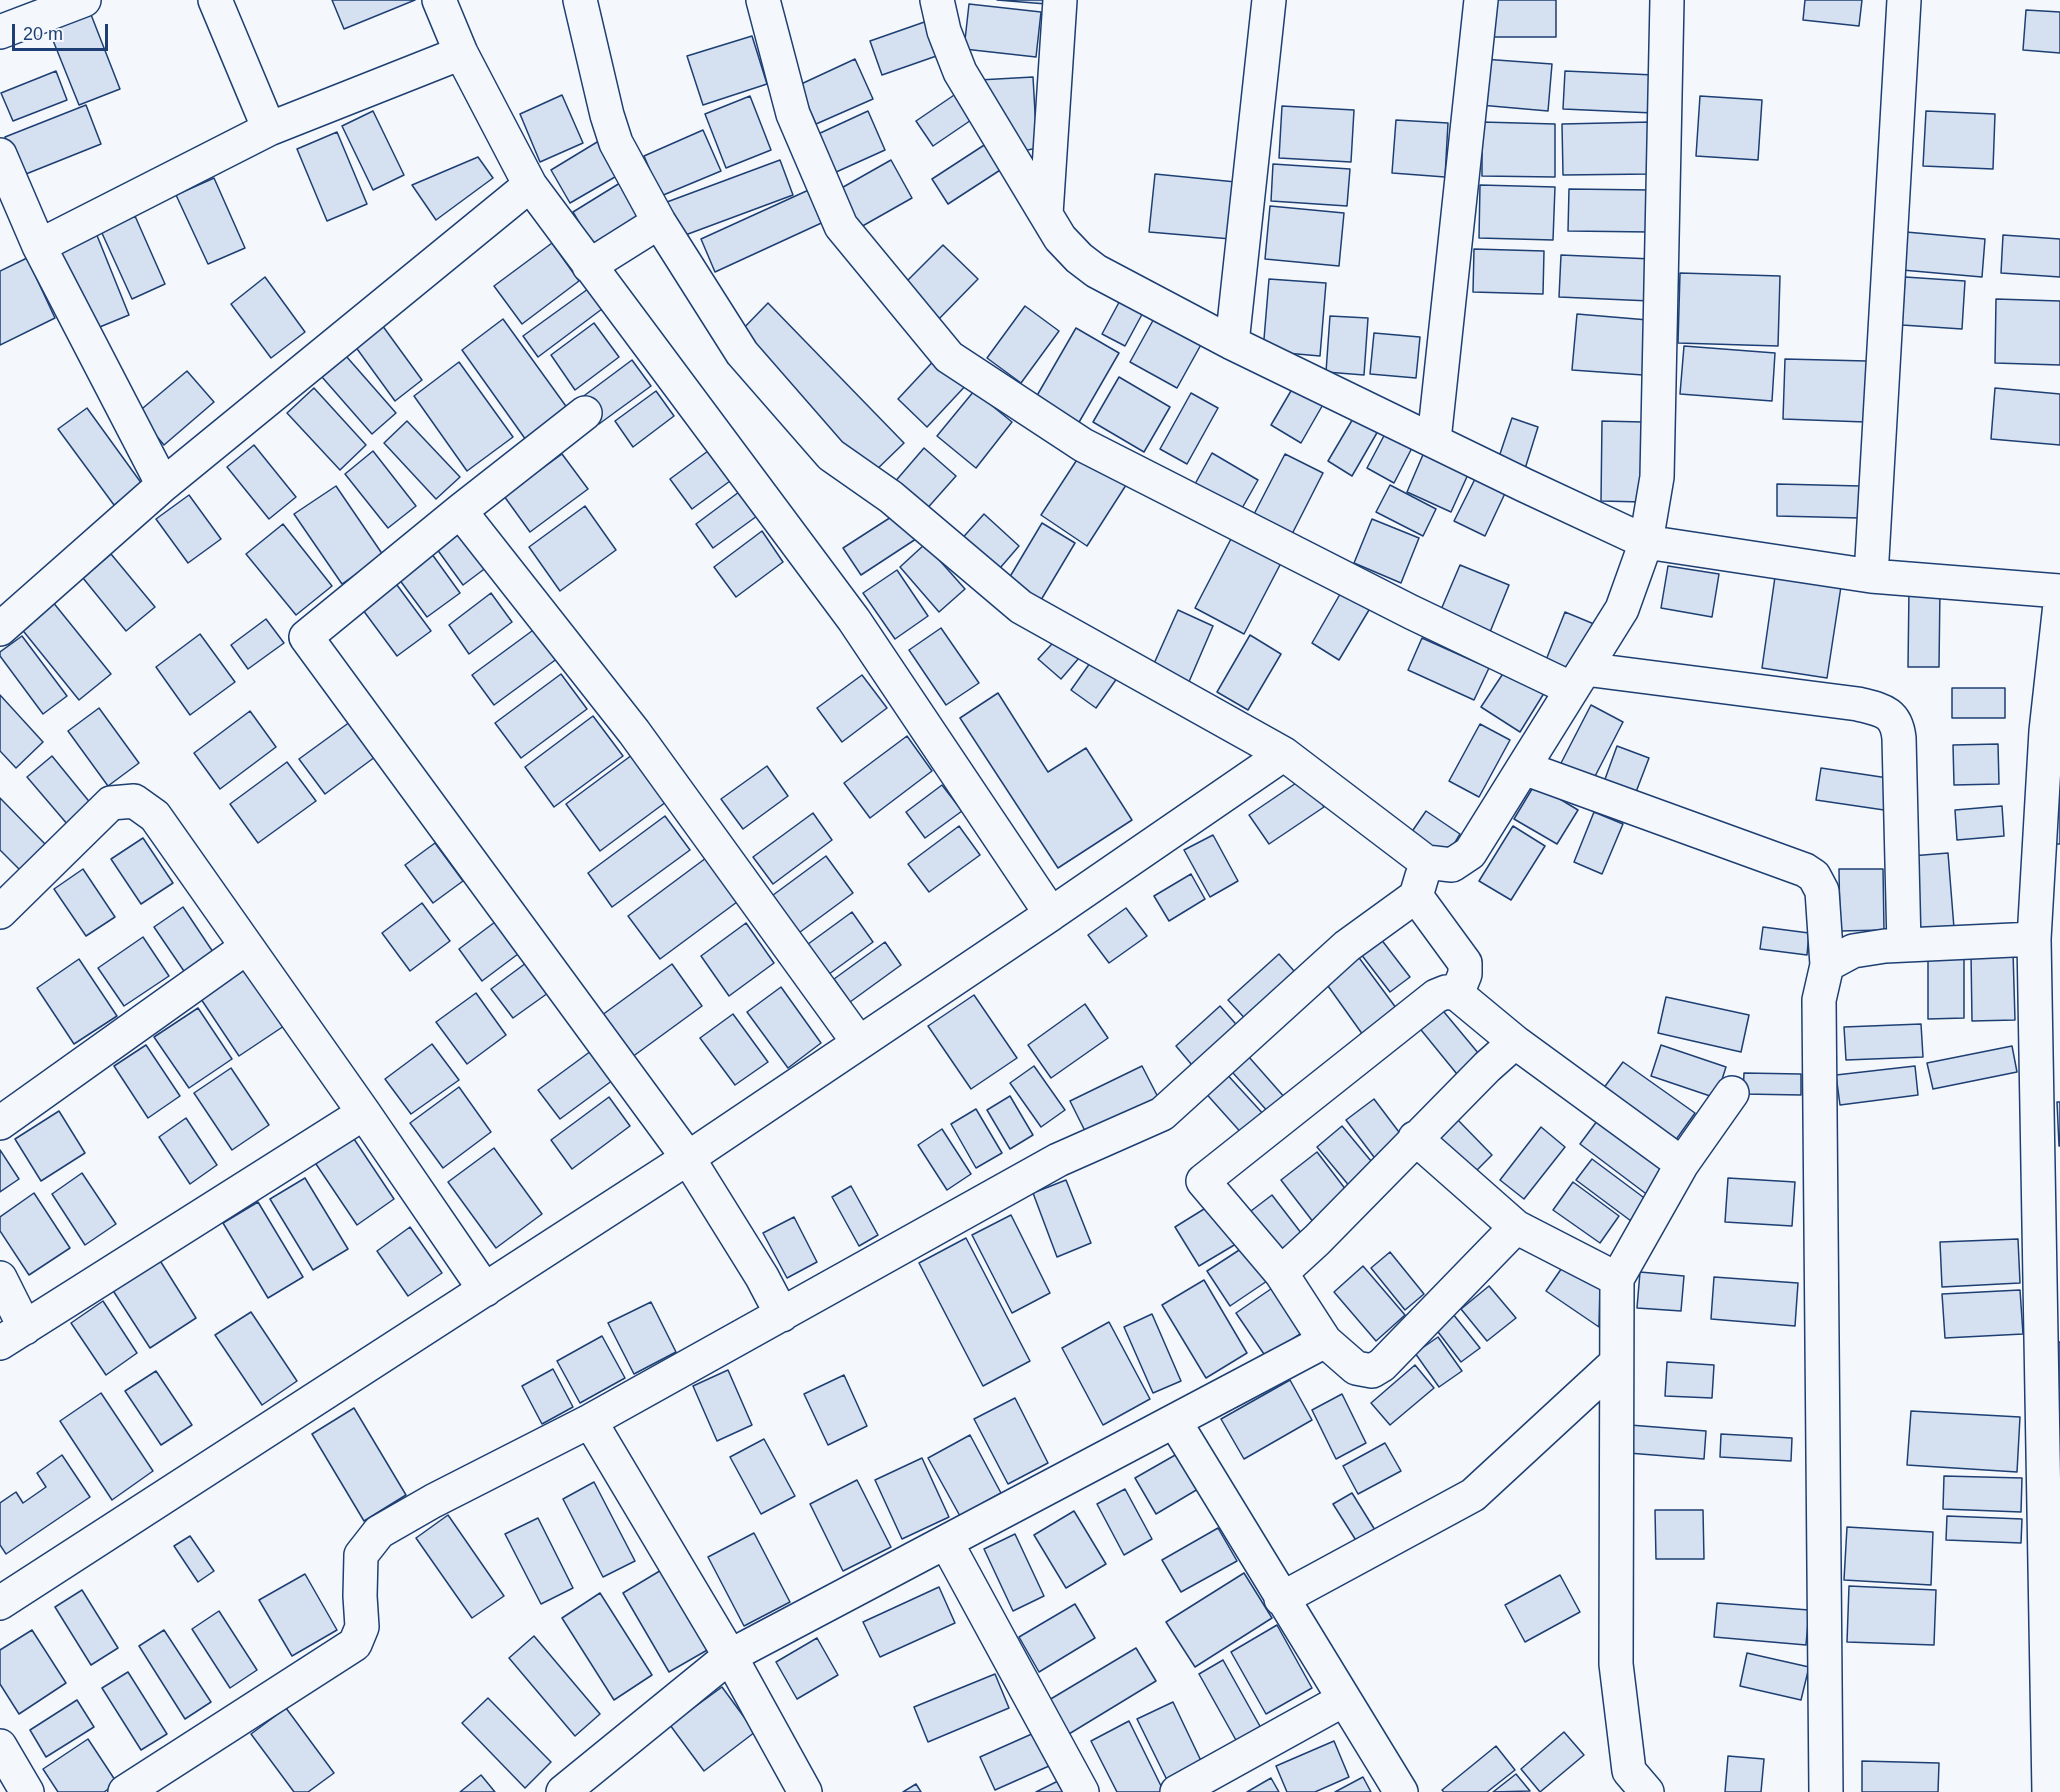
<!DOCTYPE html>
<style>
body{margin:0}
#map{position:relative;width:2060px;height:1792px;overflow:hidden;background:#f4f7fb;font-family:Arial,sans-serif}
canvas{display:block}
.scale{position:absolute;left:12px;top:24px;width:96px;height:27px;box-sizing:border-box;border:3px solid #1d3f73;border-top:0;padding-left:8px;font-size:18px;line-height:21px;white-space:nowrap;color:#1d3f73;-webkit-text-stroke:4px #f4f7fb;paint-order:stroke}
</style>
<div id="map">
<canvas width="2060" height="1792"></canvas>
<div class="scale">20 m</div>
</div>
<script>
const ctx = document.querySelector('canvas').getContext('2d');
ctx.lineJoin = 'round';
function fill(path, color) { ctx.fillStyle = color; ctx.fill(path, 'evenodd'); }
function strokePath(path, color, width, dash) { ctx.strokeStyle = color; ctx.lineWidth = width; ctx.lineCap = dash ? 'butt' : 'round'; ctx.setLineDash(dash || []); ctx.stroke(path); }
const building = new Path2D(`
 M332,0H415L344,29Z
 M997,0H1047L1046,4Z
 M1486,0H1556V37H1486Z
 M1805,0H1862L1859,26L1803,20Z
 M969,4L1041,12L1036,57L964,49Z
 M2026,10L2060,12V53L2023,50Z
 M90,12L120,89L79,105L48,28Z
 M933,19L945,53L882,75L870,41Z
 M752,36L767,84L703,105L687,56Z
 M855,59L873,99L816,124L799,85Z
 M1483,59L1552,64L1548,111L1480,105Z
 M56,71L67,100L13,121L1,93Z
 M1565,71L1654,75L1653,113L1563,109Z
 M1033,77L1037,148L1023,151L979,80Z
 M963,89L980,114L933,146L916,121Z
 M562,95L583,143L540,162L520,114Z
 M750,96L771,150L726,168L705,114Z
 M1700,96L1762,100L1758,160L1696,156Z
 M86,105L101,144L21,176L5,137Z
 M1282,106L1354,110L1351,162L1279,158Z
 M373,111L404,175L373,190L342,126Z
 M868,111L885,150L834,173L816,135Z
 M1926,111L1995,114L1993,169L1923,166Z
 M1396,120L1448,123L1445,177L1392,173Z
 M1482,122L1555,124V177L1482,176Z
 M1651,122L1652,174L1563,175L1562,124Z
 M703,130L721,171L661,196L644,156Z
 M337,132L367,204L327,221L297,149Z
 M607,136L627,170L570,203L551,170Z
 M995,138L1011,163L948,204L932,179Z
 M478,157L493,178L436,220L412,185Z
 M780,160L793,195L680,237L667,202Z
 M891,160L912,198L859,228L838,190Z
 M1273,164L1350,169L1347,206L1271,201Z
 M1155,174L1236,182L1231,239L1149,232Z
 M214,178L245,248L208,264L176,195Z
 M628,178L648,212L593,246L573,212Z
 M1480,185L1555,187L1553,240L1479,238Z
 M813,188L828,220L715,272L701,239Z
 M1569,189L1651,190L1650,232L1568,231Z
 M1270,206L1344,213L1339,266L1265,259Z
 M135,216L165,284L132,299L101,231Z
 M1906,232L1985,239L1982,277L1902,270Z
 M96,233L129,315L90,331L57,249Z
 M2003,235L2060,239V277L2001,273Z
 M552,243L579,281L522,324L494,286Z
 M943,245L978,279L935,323L900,288Z
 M1474,249L1544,251L1543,294L1473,292Z
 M1561,255L1652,259L1650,301L1559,297Z
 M27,258L55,318L0,345V271Z
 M1680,273L1780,276L1778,346L1678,343Z
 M265,277L305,332L271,358L231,304Z
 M1905,277L1965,281L1962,329L1902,325Z
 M1269,279L1326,283L1320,356L1263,351Z
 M588,289L602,309L538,357L523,336Z
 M1123,295L1146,307L1125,346L1102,334Z
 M1996,299L2060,301V365L1995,363Z
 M768,303L904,443L871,475L736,336Z
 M1025,306L1059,331L1021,383L987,358Z
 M1577,314L1648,320L1643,375L1572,370Z
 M1156,315L1203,341L1177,388L1130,362Z
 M1330,316L1368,318L1364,375L1326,372Z
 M503,319L568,409L526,440L462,350Z
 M594,323L619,357L575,390L551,355Z
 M382,325L422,380L395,401L355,346Z
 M1076,328L1119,353L1078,424L1035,399Z
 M1374,333L1420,337L1416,378L1370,374Z
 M1684,346L1775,353L1772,401L1680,394Z
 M940,354L969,382L927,427L898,399Z
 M346,356L396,413L372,434L322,377Z
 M1785,359L1867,361L1865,422L1783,419Z
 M632,360L651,386L599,424L581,398Z
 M459,362L513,437L467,471L414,396Z
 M187,371L214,402L164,445L137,413Z
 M1119,377L1170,407L1144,452L1093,422Z
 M1295,384L1325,401L1301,443L1271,425Z
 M314,388L366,445L340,470L287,413Z
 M1995,388L2060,394V445L1991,439Z
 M656,391L674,416L633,447L615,421Z
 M974,391L1012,422L976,468L937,436Z
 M1191,393L1218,408L1187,464L1160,449Z
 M87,408L142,484L114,505L58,429Z
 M1354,417L1378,431L1352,476L1328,461Z
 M1512,418L1538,427L1524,472L1497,463Z
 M407,421L460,477L436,499L384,443Z
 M1602,421L1643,422L1642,502L1601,501Z
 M1387,430L1414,444L1394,483L1367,468Z
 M254,445L296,497L269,519L227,467Z
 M924,448L956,476L924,512L893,484Z
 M1425,450L1470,470L1451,512L1407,492Z
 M373,451L416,506L388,528L345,474Z
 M708,451L730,481L692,509L670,479Z
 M1082,452L1128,482L1087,546L1041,515Z
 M1212,453L1258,480L1241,510L1195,484Z
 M562,454L588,489L530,532L504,496Z
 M1285,454L1323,473L1290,538L1252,518Z
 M1478,473L1508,487L1485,536L1454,521Z
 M1777,484L1861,486L1860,518L1777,516Z
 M1390,485L1436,509L1423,536L1376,512Z
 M336,486L383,555L342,584L294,514Z
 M739,492L757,516L713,548L696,524Z
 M189,495L221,539L188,563L156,519Z
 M585,506L616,550L560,591L529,547Z
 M902,510L919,537L861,575L843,548Z
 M984,514L1019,546L994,575L958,543Z
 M1372,519L1419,538L1401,583L1354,563Z
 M1042,523L1075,543L1038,605L1005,585Z
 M283,524L332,586L296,615L246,554Z
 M462,524L491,564L463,585L434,545Z
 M762,531L783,562L736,597L714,567Z
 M1232,537L1281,563L1244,634L1195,608Z
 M925,544L965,589L939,612L900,567Z
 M429,550L460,593L427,617L396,575Z
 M111,554L155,607L126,631L83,578Z
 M1460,565L1509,585L1490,632L1440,612Z
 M1668,566L1719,574L1712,617L1661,608Z
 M897,570L928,616L895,639L863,593Z
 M1776,570L1842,580L1827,678L1762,668Z
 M394,581L431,631L397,656L360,606Z
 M1343,589L1372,605L1339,660L1312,643Z
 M1909,589H1940L1939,667H1908Z
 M491,593L512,622L469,654L449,625Z
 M48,596L111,674L79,700L16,622Z
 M1178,610L1213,626L1188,684L1152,668Z
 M1565,612L1594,624L1574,672L1546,660Z
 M266,619L284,643L248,669L231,645Z
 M536,628L558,658L494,705L472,675Z
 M941,628L979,683L946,705L909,650Z
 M1063,632L1085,651L1061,679L1038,659Z
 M200,634L235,682L190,715L156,667Z
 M1250,635L1281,654L1248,710L1217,692Z
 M22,636L67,696L43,714L0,656V652Z
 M1422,638L1489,668L1474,700L1408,670Z
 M1095,656L1120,674L1096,708L1071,690Z
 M1508,666L1546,690L1520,732L1481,707Z
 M561,674L587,709L521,758L495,723Z
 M862,675L887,708L842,742L817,708Z
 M1952,688H2005V718H1952Z
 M998,693L1048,772L1086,748L1132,820L1058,868L960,718Z
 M0,695L43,742L16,768L0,751Z
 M1591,705L1623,722L1591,784L1559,767Z
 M99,708L139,763L108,786L68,731Z
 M250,711L276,747L220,789L194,753Z
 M593,716L623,756L554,807L525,767Z
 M354,719L379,754L325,794L299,759Z
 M1480,724L1510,740L1479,797L1449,781Z
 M907,736L932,771L870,818L844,783Z
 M1998,744L1999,784L1954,785L1953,745Z
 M1617,746L1649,758L1631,805L1600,793Z
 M636,752L670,799L600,851L566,804Z
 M52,756L92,805L68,825L27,777Z
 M287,762L316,801L258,843L230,804Z
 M767,766L788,796L743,829L721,799Z
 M1821,768L1888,778L1884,810L1816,800Z
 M1305,777L1324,807L1269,844L1249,815Z
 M1535,784L1578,810L1557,844L1514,819Z
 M942,785L962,811L925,838L906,812Z
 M0,798L47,846L21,871L0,850Z
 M2060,800V844H2046L2044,801Z
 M2002,806L2004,836L1957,840L1955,810Z
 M1426,811L1460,834L1447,856L1411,833Z
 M1594,812L1623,824L1602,874L1574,862Z
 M813,813L832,840L773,884L753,857Z
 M665,816L690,850L612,907L588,873Z
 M959,826L980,855L929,892L908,864Z
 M1513,826L1545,846L1511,900L1479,881Z
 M1213,835L1238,881L1210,897L1184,850Z
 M143,838L173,883L141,904L111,859Z
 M435,843L463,881L433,903L405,865Z
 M1948,853L1954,928L1916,930L1911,856Z
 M826,856L853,893L792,938L765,901Z
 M706,858L737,902L660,959L628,916Z
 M83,869L115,917L86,936L54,889Z
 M1839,869H1883L1884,930L1840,931Z
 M1191,874L1205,899L1169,921L1154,896Z
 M422,903L450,941L410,971L382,933Z
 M183,907L217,958L188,977L154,927Z
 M1126,908L1147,936L1109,963L1088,935Z
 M852,912L873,942L825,977L804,947Z
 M499,919L522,951L482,981L459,949Z
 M746,923L774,963L729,996L701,956Z
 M1763,927L1809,933L1807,955L1760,949Z
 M1374,930L1410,977L1390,992L1354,945Z
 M143,937L169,976L124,1006L98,968Z
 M885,942L901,965L850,1002L834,979Z
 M2013,952L2015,1020L1972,1021L1971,954Z
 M1928,953H1964V1018L1928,1019Z
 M1279,954L1302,980L1251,1025L1228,1000Z
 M1357,955L1402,1016L1368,1042L1323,979Z
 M79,959L117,1016L74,1044L37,988Z
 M526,963L548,993L513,1018L491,989Z
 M672,964L702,1006L628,1060L598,1018Z
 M249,967L287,1024L239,1056L201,999Z
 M781,987L821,1043L788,1068L747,1012Z
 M476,993L506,1035L467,1064L436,1022Z
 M974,995L1017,1058L971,1089L928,1026Z
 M1666,997L1749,1015L1741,1052L1658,1033Z
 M1085,1004L1108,1038L1051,1078L1028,1045Z
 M1220,1006L1242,1031L1197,1071L1176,1046Z
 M1439,1006L1484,1060L1461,1079L1417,1025Z
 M198,1008L232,1059L189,1088L154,1037Z
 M733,1014L768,1062L735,1085L700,1038Z
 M1921,1024L1923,1057L1846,1060L1844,1027Z
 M432,1044L459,1080L411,1114L385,1079Z
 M146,1045L180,1096L148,1118L114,1066Z
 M1661,1045L1726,1067L1716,1098L1651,1076Z
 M2012,1046L2017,1072L1933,1089L1927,1063Z
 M1241,1048L1286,1099L1270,1114L1224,1063Z
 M591,1051L613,1080L560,1119L538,1090Z
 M1623,1062L1695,1113L1675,1141L1603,1089Z
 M1034,1066L1065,1110L1041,1127L1010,1083Z
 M1142,1066L1161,1103L1089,1139L1070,1101Z
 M1915,1066L1918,1095L1840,1105L1836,1075Z
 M231,1068L269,1125L232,1150L194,1093Z
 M1223,1070L1266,1117L1245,1137L1202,1089Z
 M1744,1073L1801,1074V1095L1743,1094Z
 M459,1087L491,1132L443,1168L410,1123Z
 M1010,1096L1033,1135L1010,1149L987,1110Z
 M609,1097L630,1126L572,1169L551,1140Z
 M1374,1099L1405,1140L1377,1161L1346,1120Z
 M2057,1102H2060V1146H2059Z
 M976,1109L1002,1153L976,1168L951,1124Z
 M59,1111L85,1153L41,1181L15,1139Z
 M1603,1113L1672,1164L1649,1196L1580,1144Z
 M1455,1117L1492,1155L1473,1174L1436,1136Z
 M186,1118L217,1165L190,1184L159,1137Z
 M1342,1126L1376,1167L1351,1188L1317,1147Z
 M1541,1127L1565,1147L1524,1199L1500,1180Z
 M942,1129L971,1174L947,1190L918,1145Z
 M352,1136L394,1199L357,1225L314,1161Z
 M494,1148L542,1214L496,1248L448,1182Z
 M0,1150L19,1179L0,1192Z
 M1317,1152L1353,1199L1317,1227L1281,1180Z
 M1592,1159L1647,1200L1631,1221L1576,1180Z
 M82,1173L116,1224L85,1245L52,1194Z
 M305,1178L348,1249L313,1270L270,1199Z
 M1728,1178L1795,1182L1792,1226L1725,1222Z
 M1066,1180L1091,1243L1057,1257L1033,1193Z
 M1573,1182L1619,1216L1600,1243L1553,1210Z
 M851,1186L878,1235L859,1246L832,1197Z
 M34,1193L70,1248L29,1275L0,1231V1217Z
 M1272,1195L1305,1238L1280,1258L1247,1214Z
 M1217,1201L1241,1241L1199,1266L1175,1227Z
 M258,1202L303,1277L268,1298L223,1223Z
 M1011,1215L1050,1293L1012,1313L972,1235Z
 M794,1217L817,1262L787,1278L763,1233Z
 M410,1227L442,1273L408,1296L377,1251Z
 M966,1238L1030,1361L983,1386L919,1263Z
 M2018,1239L2020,1283L1942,1287L1940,1242Z
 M1250,1243L1273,1277L1230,1306L1207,1271Z
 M1390,1252L1424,1294L1405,1310L1371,1268Z
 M159,1259L196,1318L150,1348L112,1289Z
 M1566,1262L1600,1286L1599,1327L1546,1291Z
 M1363,1266L1405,1315L1376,1341L1334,1292Z
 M1640,1272L1684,1276L1681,1311L1637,1308Z
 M1714,1277L1798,1283L1795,1326L1711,1319Z
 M1204,1280L1247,1353L1206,1378L1162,1305Z
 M1281,1282L1310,1327L1266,1357L1236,1313Z
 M1489,1286L1516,1318L1487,1341L1461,1309Z
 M2020,1290L2023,1334L1945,1338L1942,1294Z
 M103,1301L137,1353L106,1375L71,1323Z
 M651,1302L676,1352L634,1374L608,1323Z
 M251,1312L297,1381L262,1405L215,1335Z
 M1152,1314L1181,1381L1153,1393L1124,1327Z
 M1453,1314L1480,1348L1461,1362L1435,1328Z
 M1109,1322L1150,1399L1103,1425L1062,1348Z
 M602,1336L625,1378L580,1403L557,1361Z
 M1438,1337L1462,1371L1439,1387L1415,1353Z
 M2060,1342V1389H2054L2052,1343Z
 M1667,1362L1714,1365L1712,1398L1665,1396Z
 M1415,1365L1434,1388L1390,1425L1371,1403Z
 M553,1369L573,1407L542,1424L522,1386Z
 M728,1370L752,1425L717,1441L693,1386Z
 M156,1371L192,1425L161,1445L125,1391Z
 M844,1375L867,1426L828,1445L804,1394Z
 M1290,1380L1312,1420L1244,1459L1221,1419Z
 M101,1393L153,1471L112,1500L60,1421Z
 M1342,1394L1366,1443L1336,1459L1312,1410Z
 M1015,1398L1048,1463L1008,1484L974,1419Z
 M354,1408L406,1495L364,1521L312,1434Z
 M1911,1411L2020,1417L2017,1472L1907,1465Z
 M1630,1425L1706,1431L1704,1459L1628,1453Z
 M1721,1434L1792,1438L1791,1461L1720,1457Z
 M970,1435L1001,1493L960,1516L928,1458Z
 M764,1439L795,1496L761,1514L730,1457Z
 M1385,1443L1401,1471L1358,1494L1343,1466Z
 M1177,1454L1198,1489L1156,1514L1135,1478Z
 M62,1455L90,1497L6,1554L0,1545V1503L16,1492L23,1503L46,1487L37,1473Z
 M922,1458L949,1517L902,1539L875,1480Z
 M1944,1476L2022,1478L2021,1512L1943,1509Z
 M857,1480L891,1547L843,1571L810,1504Z
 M594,1482L635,1561L603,1577L563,1499Z
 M1125,1489L1152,1539L1124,1555L1097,1504Z
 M1352,1493L1375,1530L1357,1542L1333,1504Z
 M1655,1510H1703L1704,1559H1656Z
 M1074,1511L1106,1564L1066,1588L1034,1535Z
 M448,1515L504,1596L472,1618L416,1538Z
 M1947,1516L2022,1519L2021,1543L1946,1540Z
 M538,1518L573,1588L541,1604L505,1534Z
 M1847,1527L1933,1532L1931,1585L1844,1580Z
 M1218,1528L1237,1561L1181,1592L1162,1560Z
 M754,1533L790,1602L744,1626L708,1557Z
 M1015,1534L1044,1596L1013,1611L984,1549Z
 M190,1536L214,1571L198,1582L174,1546Z
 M663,1569L709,1649L669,1672L623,1593Z
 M1244,1573L1272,1618L1195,1667L1166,1622Z
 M305,1574L337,1630L292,1656L259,1600Z
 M1560,1575L1580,1612L1525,1642L1505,1605Z
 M1849,1586L1936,1590L1934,1645L1847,1642Z
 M939,1587L955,1623L880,1657L863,1622Z
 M82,1590L118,1648L91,1665L55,1607Z
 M600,1593L652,1675L614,1700L562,1618Z
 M1717,1603L1809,1610L1806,1645L1714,1637Z
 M1075,1604L1095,1638L1039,1672L1019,1637Z
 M219,1611L257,1670L230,1688L192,1629Z
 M1277,1625L1312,1688L1266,1714L1231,1652Z
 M32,1630L66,1683L19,1714L0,1684V1650Z
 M164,1630L211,1702L185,1719L139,1646Z
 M534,1636L600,1714L575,1736L509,1658Z
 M817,1638L838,1675L797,1699L776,1662Z
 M1136,1648L1156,1681L1064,1737L1044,1703Z
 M1747,1653L1809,1667L1801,1700L1740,1686Z
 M1223,1660L1261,1728L1237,1742L1199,1674Z
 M128,1672L167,1734L141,1750L102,1688Z
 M995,1674L1009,1708L928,1742L914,1707Z
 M722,1687L755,1732L704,1771L670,1725Z
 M488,1698L551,1762L525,1788L462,1723Z
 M77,1700L94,1727L46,1757L30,1730Z
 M1173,1702L1204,1767L1169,1784L1137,1719Z
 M286,1708L334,1773L308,1792H294L251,1734Z
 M1129,1721L1163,1790L1159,1792H1117L1091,1741Z
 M1564,1732L1584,1755L1540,1792L1521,1769Z
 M1034,1733L1049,1766L995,1790L980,1757Z
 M88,1739L117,1783L104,1792H58L43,1769Z
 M1334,1741L1349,1777L1315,1792H1287L1276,1766Z
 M1496,1746L1515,1770L1487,1792H1444L1442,1790Z
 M1728,1756L1764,1759L1761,1792H1725Z
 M1862,1761L1939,1763L1938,1792H1862Z
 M1516,1774L1530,1791L1493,1792Z
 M481,1775L495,1792H460Z
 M1363,1777L1371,1792H1335Z
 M1271,1778L1279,1792H1247Z
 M1058,1781L1064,1792H1036Z
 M916,1784L921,1792H903Z`);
fill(building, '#d5e0f0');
strokePath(building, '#1d3f73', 1.5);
const minor = new Path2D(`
 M215,0L269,129
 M580,0L607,115L616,143L659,222L742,353L831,455L891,497L1021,607L1284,754
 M763,0L793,114L841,226L949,357L1083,445L1411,612L1572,689
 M937,0L944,31L960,72L1060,238L1079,258L1096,271L1232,343L1524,485L1646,542L1871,576L2060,591
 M0,32L84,0
 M0,155L39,246L163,485
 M1046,214L1060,0
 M39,246L269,129L461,53
 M589,266L659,222
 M1232,343L1269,0
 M1434,440L1481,0
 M460,511L585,413
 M1871,576L1904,0
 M0,629L163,485L530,185
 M1585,669L1858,704C1881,710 1896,711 1899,738L1904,945
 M1524,768L1805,870L1814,876L1822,891L1827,965
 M1422,876L1416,896L1465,963V974L1457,994
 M0,912L111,803L134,801L155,816L364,1113L485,1290
 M1051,914L1284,754L1426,862L1452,865L1470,853L1622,609L1646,542L1657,477L1667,0
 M0,1123L247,947
 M1415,1138L1516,1227L1617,1279
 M1516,1227L1382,1365L1372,1371L1356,1368L1325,1341L1281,1273L1317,1240L1487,1067L1515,1042L1682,1164
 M1281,1273L1203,1181L1436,996L1446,992L1457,994L1515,1042
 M0,1278L25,1328
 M782,1315L762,1277L688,1158L306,637L460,511L634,732L859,1043
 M0,1343L364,1113
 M590,1421L730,1656L805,1792
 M1175,1422L1401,1792
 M946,1542L1082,1792
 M1281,1599L1473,1495L1616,1363
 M0,1603L688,1158L1051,914L854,620L530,185L461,53L439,0
 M0,1746L27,1792
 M125,1792L355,1644L362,1627L360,1596L361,1555L379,1532L433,1501L590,1421L1058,1160L1162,1114L1347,946L1416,896
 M563,1792L730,1656L1325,1341
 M1177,1792L1343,1700
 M1647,1792L1629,1771L1616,1664L1617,1279L1682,1164L1732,1093
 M1826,1792L1819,1000L1827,965L1853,951L1885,946L2034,939
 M2049,1792L2034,939L2046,731L2060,604`);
strokePath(minor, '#1d3f73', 36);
strokePath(minor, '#f4f7fb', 33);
</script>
